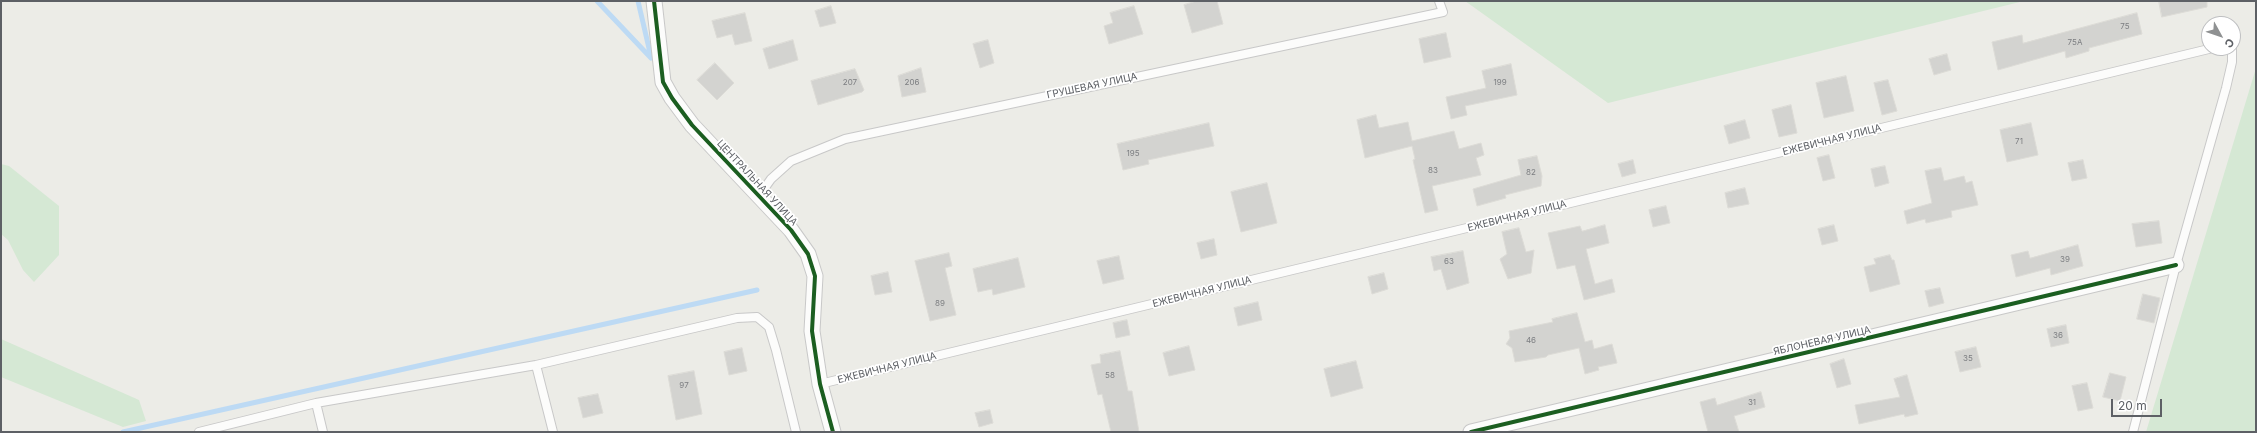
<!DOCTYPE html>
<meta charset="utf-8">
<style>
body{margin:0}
#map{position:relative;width:2257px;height:433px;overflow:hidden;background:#ecece7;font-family:Inter,sans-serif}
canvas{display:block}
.frame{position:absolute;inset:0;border:2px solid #5d6065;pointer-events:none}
.north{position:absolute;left:2201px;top:16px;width:40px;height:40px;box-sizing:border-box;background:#fff;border:1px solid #bebfc1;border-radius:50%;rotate:130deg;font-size:11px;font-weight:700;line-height:16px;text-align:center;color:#5d6065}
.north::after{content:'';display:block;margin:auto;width:14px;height:18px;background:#8f9192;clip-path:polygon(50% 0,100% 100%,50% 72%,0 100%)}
.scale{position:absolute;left:2111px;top:399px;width:51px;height:18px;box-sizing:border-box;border:2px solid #5d6065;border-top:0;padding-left:5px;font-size:12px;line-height:14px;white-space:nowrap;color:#5d6065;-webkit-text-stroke:3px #fff;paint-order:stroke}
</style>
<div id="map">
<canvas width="2257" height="433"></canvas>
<div class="frame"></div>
<div class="north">С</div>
<div class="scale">20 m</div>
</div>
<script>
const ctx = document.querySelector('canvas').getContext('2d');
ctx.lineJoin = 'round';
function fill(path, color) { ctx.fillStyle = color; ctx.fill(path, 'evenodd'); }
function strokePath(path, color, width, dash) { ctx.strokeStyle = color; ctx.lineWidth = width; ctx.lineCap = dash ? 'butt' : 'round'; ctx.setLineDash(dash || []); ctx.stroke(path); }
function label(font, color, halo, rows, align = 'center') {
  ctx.font = font + ' Inter,sans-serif'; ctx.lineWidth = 3.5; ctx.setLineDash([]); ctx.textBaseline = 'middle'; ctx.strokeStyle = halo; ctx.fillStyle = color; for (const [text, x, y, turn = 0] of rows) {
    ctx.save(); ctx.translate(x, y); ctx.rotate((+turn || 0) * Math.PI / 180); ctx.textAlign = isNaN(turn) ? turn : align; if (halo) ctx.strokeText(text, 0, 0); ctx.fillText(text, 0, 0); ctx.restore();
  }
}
fill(new Path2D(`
 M1465,1H2024L1608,103Z
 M2256,68V432H2146Z
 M1,164L9,166L59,206V255L34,282L23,270L8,240L1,234Z
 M1,339L139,400L146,421L123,427L1,377Z`), '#d5e8d4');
strokePath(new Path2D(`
 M597,1L651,58
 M638,1L651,57
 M123,432L757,290`), '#bddaf4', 5);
const building = new Path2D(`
 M1197,1H1217L1223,24L1192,33L1184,5Z
 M2159,1H2207V7L2162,17Z
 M831,6L836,23L820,27L815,11Z
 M1134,6L1143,34L1109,44L1104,26L1113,23L1110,13Z
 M745,13L752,41L735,45L732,34L717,38L712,21Z
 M2137,13L2142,34L2089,48V51L2066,58L2065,51L1998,70L1992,42L2022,35L2023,43Z
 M1446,33L1451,57L1424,63L1419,39Z
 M793,40L798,60L769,69L763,49Z
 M988,40L994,63L980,68L973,44Z
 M1947,54L1951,70L1934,75L1929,59Z
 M715,63L734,83L717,100L697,80Z
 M1511,64L1517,95L1465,106L1467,115L1451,119L1446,97L1486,88L1482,71Z
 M921,68L926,92L902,97L898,76Z
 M855,69L864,90L862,92L818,105L811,81Z
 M1846,76L1854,111L1824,118L1816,83Z
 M1888,80L1897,111L1882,115L1874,83Z
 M1791,105L1797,133L1779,137L1772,110Z
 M1376,115L1379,128L1408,122L1412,141L1454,131L1459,149L1481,143L1484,155L1476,158L1481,175L1432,186L1438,210L1425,213L1413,160L1415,159L1412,146L1365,158L1357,120Z
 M1745,120L1750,138L1729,144L1724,126Z
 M1209,123L1214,146L1148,160L1149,164L1123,170L1117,144Z
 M2031,123L2038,155L2007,162L2000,130Z
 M1829,155L1835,178L1823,181L1817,158Z
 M1537,156L1542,176L1541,186L1505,195L1506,198L1477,206L1473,189L1521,175L1518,160Z
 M1633,160L1636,173L1622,177L1618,164Z
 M2083,160L2087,178L2072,181L2068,163Z
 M1885,166L1889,183L1875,187L1871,169Z
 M1941,168L1944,181L1964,176L1966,183L1972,181L1978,205L1951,211L1952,217L1926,223L1925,219L1907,224L1904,211L1932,203L1925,171Z
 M1267,183L1277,223L1241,232L1231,192Z
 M1745,188L1749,204L1728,208L1725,193Z
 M1666,206L1670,223L1653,227L1649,210Z
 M2159,221L2162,243L2136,247L2132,224Z
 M1605,225L1609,243L1586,249L1595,284L1612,279L1615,292L1584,300L1575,265L1557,269L1548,233L1580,226L1582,231Z
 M1834,225L1838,241L1822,245L1818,229Z
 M1519,228L1526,252L1534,250L1531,273L1508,279L1500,259L1507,254L1502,232Z
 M1214,239L1217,255L1201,259L1197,243Z
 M2078,245L2083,266L2051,275L2050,268L2016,277L2011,255L2028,251L2030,258Z
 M1463,251L1469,283L1447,290L1441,269L1434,271L1431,257Z
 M949,253L952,266L945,268L956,315L930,321L915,261Z
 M1890,255L1892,260H1894L1900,284L1870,292L1864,267L1876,264L1874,259Z
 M1119,256L1124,279L1103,284L1097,261Z
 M1018,258L1025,287L993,295L992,289L978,292L973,269Z
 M888,272L892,292L875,295L871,276Z
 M1384,273L1388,289L1372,294L1368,277Z
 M1940,288L1944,303L1929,307L1925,291Z
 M2143,294L2160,298L2154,323L2137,319Z
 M1258,302L1262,320L1238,326L1234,308Z
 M1577,313L1585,342L1592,340L1594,349L1612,344L1617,363L1598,367L1599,370L1585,374L1579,348L1548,355L1546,357L1515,362L1512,348L1506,344L1510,338L1509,331L1553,322L1552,319Z
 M1127,320L1130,335L1116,338L1113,323Z
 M2066,325L2069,343L2051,347L2047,329Z
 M1189,346L1195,370L1169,376L1163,353Z
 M1976,347L1981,367L1960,372L1955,352Z
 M742,348L747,371L729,375L724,352Z
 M1120,351L1128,391H1132L1139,432H1111L1102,394L1098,395L1091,365L1101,363L1100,355Z
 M1844,359L1851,384L1837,388L1830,364Z
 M1356,361L1363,388L1331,397L1324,369Z
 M694,371L702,414L676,420L668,376Z
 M2110,373L2126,377L2120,401L2103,397Z
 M1907,375L1918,414L1905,417L1904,414L1859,424L1855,405L1900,397L1894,379Z
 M2087,383L2093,408L2078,411L2072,386Z
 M1761,392L1765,407L1734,416L1739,432H1708L1700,402L1715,398L1717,405Z
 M598,394L603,413L583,418L578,398Z
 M990,410L993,423L979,427L975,413Z`);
fill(building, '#d3d3d0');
strokePath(building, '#dcdbd6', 1);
const lane = new Path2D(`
 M759,196L771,179L791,161L845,139L1443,12L1439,1
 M536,365L553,432
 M820,384L2213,48
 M316,403L323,432
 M199,432L316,403L536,365L737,318L757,317L769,327L776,350L796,432
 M2133,432L2176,265L2226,88L2232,62V48`);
const street = new Path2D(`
 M654,1L663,82L672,98L692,125L791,230L808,254L815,276L812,331L820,384L833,432
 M1471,432L2176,265`);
strokePath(lane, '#c8c8c8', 10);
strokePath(street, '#c8c8c8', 17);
strokePath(lane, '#fcfcfb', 8);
strokePath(street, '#fcfcfb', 15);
strokePath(new Path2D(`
 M654,1L663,82L672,98L692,125L791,230L808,254L815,276L812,331L820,384L833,432
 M1471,432L2176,265`), '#1b5e20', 4);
label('8px', '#7c7e81', null, [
 ["75",2125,27],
 ["75А",2075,43],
 ["207",850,83],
 ["206",912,83],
 ["199",1500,83],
 ["71",2019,142],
 ["195",1133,154],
 ["83",1433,171],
 ["82",1531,173],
 ["39",2065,260],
 ["63",1449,262],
 ["89",940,304],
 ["36",2058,336],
 ["46",1531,341],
 ["35",1968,359],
 ["58",1110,376],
 ["97",684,386],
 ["31",1752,403]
]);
label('10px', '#5d6065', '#fff', [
 ["ГРУШЕВАЯ УЛИЦА",1092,86,-12],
 ["ЕЖЕВИЧНАЯ УЛИЦА",1832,140,-14],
 ["ЦЕНТРАЛЬНАЯ УЛИЦА",757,183,47],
 ["ЕЖЕВИЧНАЯ УЛИЦА",1517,216,-14],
 ["ЕЖЕВИЧНАЯ УЛИЦА",1202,292,-14],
 ["ЯБЛОНЕВАЯ УЛИЦА",1822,341,-13],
 ["ЕЖЕВИЧНАЯ УЛИЦА",887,368,-14]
]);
</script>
